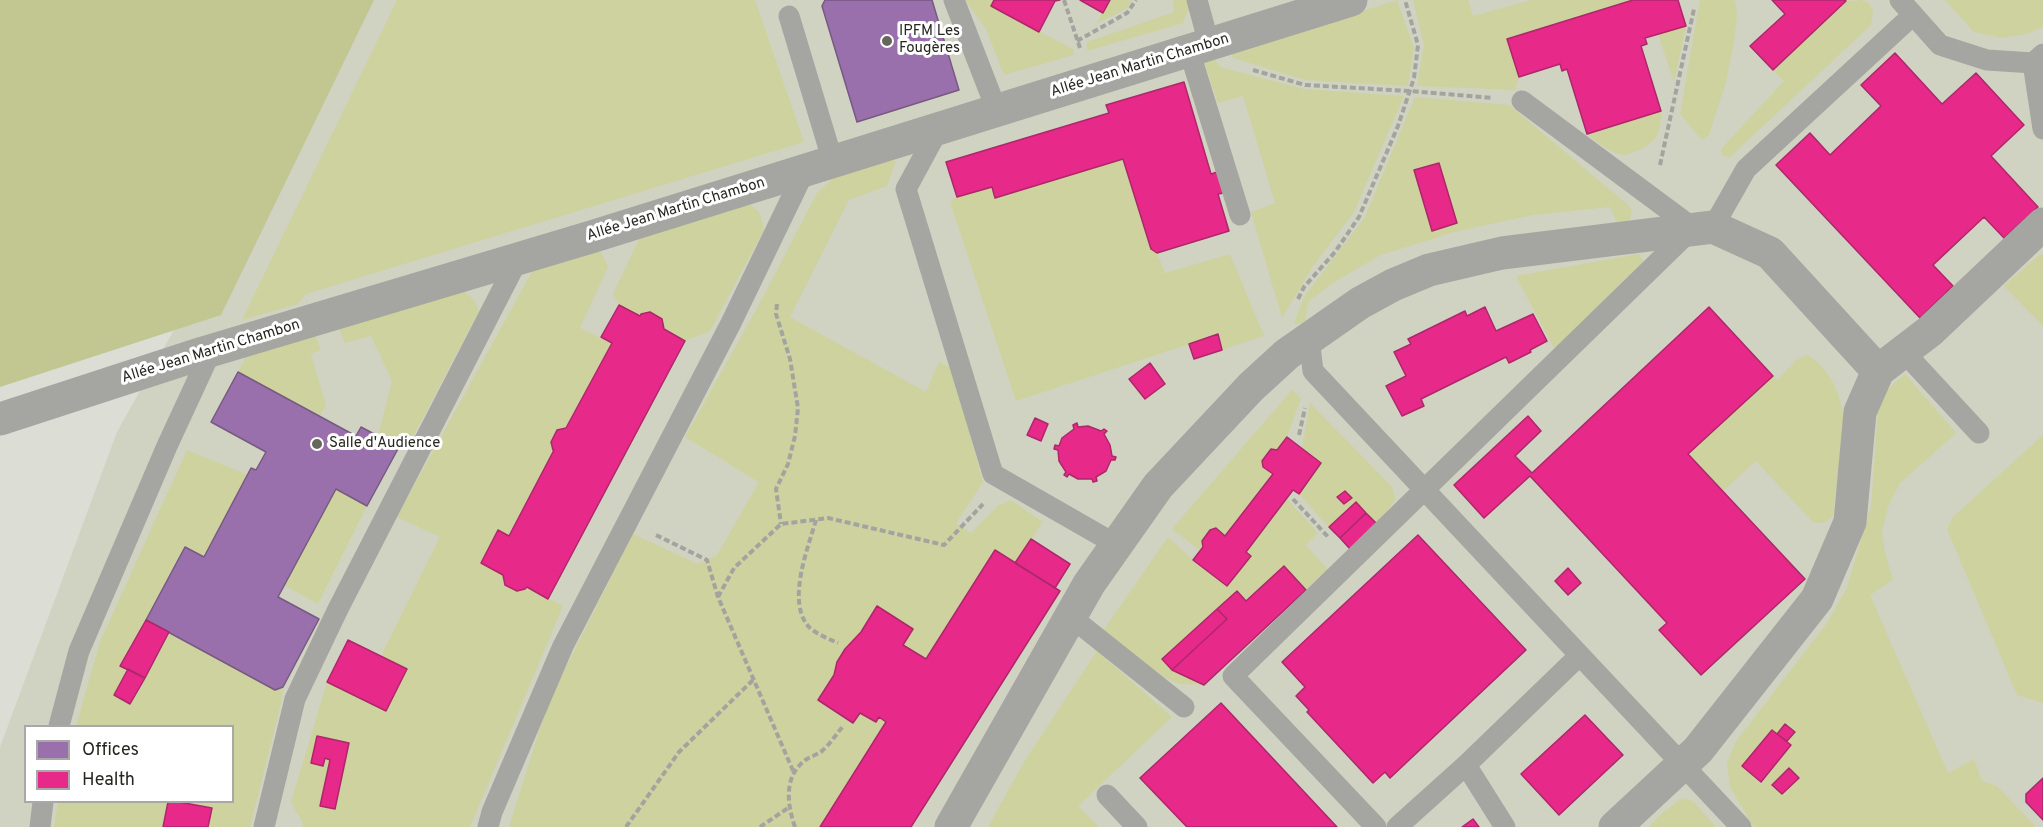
<!DOCTYPE html>
<meta charset="utf-8">
<style>
body{margin:0}
#map{position:relative;width:2043px;height:827px;overflow:hidden;background:#dcddd4;font-family:Overpass,sans-serif}
canvas{display:block}
.legend{position:absolute;left:24px;top:725px;width:210px;height:78px;box-sizing:border-box;background:#fff;border:2px solid #a8a8a6;margin:0;padding:8px 10px;list-style:none;font-size:18px;color:#262620}
.legend li{display:flex;align-items:center;gap:12px;height:30px}
.legend b{width:30px;border:2px solid #a8a8a6}
</style>
<div id="map">
<canvas width="2043" height="827"></canvas>
<ul class="legend">
<li><b style="height:16px;background:#9970ab"></b>Offices</li>
<li><b style="height:16px;background:#e7298a"></b>Health</li>
</ul>
</div>
<script>
const ctx = document.querySelector('canvas').getContext('2d');
ctx.lineJoin = 'round';
function fill(path, color) { ctx.fillStyle = color; ctx.fill(path, 'evenodd'); }
function strokePath(path, color, width, dash) { ctx.strokeStyle = color; ctx.lineWidth = width; ctx.lineCap = dash ? 'butt' : 'round'; ctx.setLineDash(dash || []); ctx.stroke(path); }
function label(font, color, halo, rows, align = 'center') {
  ctx.font = font + ' Overpass,sans-serif'; ctx.lineWidth = 6; ctx.setLineDash([]); ctx.textBaseline = 'middle'; ctx.strokeStyle = halo; ctx.fillStyle = color; for (const [text, x, y, turn = 0] of rows) {
    ctx.save(); ctx.translate(x, y); ctx.rotate((+turn || 0) * Math.PI / 180); ctx.textAlign = isNaN(turn) ? turn : align; if (halo) ctx.strokeText(text, 0, 0); ctx.fillText(text, 0, 0); ctx.restore();
  }
}
fill(new Path2D(`
 M344,0H2043V827H0V747L117,432L200,283ZM26,726H232V802H26Z`), '#d1d3c2');
fill(new Path2D(`
 M397,0H755L804,142L306,294L298,304L242,320Z
 M965,0H994L991,6L1073,49L1074,55L1004,75L986,29Z
 M1110,0H1132L1126,9L1096,24Z
 M1173,0H1187L1189,8L1183,23L1087,51V42L1174,12Z
 M1397,0L1414,48L1408,86L1305,80L1233,58L1232,53Z
 M1413,0H1468L1473,16L1531,0H1633L1507,39L1519,77L1515,90L1417,86L1424,45Z
 M1700,0H1735L1737,15L1734,42L1726,82L1709,135L1702,140L1680,114Z
 M1862,0L1869,3L1873,11L1871,25L1730,157L1722,156L1721,149L1784,81L1773,70L1846,1Z
 M1945,0H2043V27L2027,34L2001,38L1974,32Z
 M1686,26L1674,82L1658,34Z
 M1215,59L1220,67L1304,89L1404,96L1354,212L1313,266L1282,318L1251,212L1275,203L1243,96L1218,103L1204,62Z
 M1415,97L1509,105L1627,204L1632,211L1630,220L1617,223L1610,207L1533,215L1458,231L1381,255L1334,282L1308,302L1305,323L1294,324L1304,297L1365,217Z
 M1661,111C1661,134 1656,144 1634,152C1631,153 1629,155 1625,155C1612,155 1597,142 1587,134Z
 M1123,159L1151,249L1157,253L1165,273L1230,254L1264,336L1222,350L1217,335L1016,401L950,202L957,197L992,187L996,197Z
 M896,160L887,186L849,200L790,317L926,392L939,362L952,368L983,482L956,523L971,533L998,506L1011,500L1043,522L1015,563L995,550L926,659L903,645L913,629L877,607L861,632L845,649L837,662L834,675L818,701L853,723L860,713L875,722L879,717L886,722L820,827H509L548,703L633,534L698,564L717,555L759,482L685,437L760,303L817,193L838,174L865,164Z
 M748,203L760,213L764,230L710,331L685,341L664,329L662,319L650,312L640,316L619,305L613,294L642,233Z
 M600,249L608,267L580,328L612,343L566,428L557,430L551,441L553,449L554,450L509,536L498,531L481,562L503,575L505,585L517,591L525,589L527,587L563,606L470,827H302L303,823L291,802L327,682L386,710L407,669L381,656L440,537L397,517L533,270Z
 M1639,254L1647,267L1555,350L1516,276Z
 M2043,254V326L2004,286L2038,256Z
 M461,289L474,300L479,311L408,446L399,447L378,436L392,381L371,336L345,343L337,325Z
 M314,332L321,350L311,354L326,405L320,416L238,372L247,355Z
 M1807,355C1827,365 1842,394 1843,417C1843,448 1836,485 1833,516L1824,523L1813,522L1756,461L1722,492L1688,454L1773,376L1778,380L1796,360Z
 M1905,374L1956,433L1900,483L1888,507L1882,532L1885,552L1893,580L1870,595L1948,773L1974,759L1982,781L1997,786L2036,827H1754L1730,787L1727,763L1735,743L1827,623L1846,590L1871,507L1878,410L1882,394Z
 M1292,390L1301,398L1287,437L1277,450H1271L1263,467L1273,474L1225,536L1216,529L1210,530L1202,541L1203,547L1201,551L1172,529Z
 M1310,403L1392,487L1396,499L1377,524L1356,502L1329,527L1299,494L1321,463L1302,448Z
 M2043,435V703L2017,695L1947,529L1953,517Z
 M187,450L248,475L204,557L184,547L121,666L128,670L114,695L131,704L169,632L275,689L283,687L281,704L250,827H54L58,802H232V726H76L100,642Z
 M336,489L367,506L318,604L284,585Z
 M1287,499L1318,533L1306,545L1328,570L1306,590L1284,566L1246,601L1236,591L1162,659L1172,670L1204,685L1179,684L1158,674L1103,631L1168,537L1193,560L1238,573L1251,556L1246,552Z
 M1097,651L1172,717L1078,806L1099,827H988L1024,762Z
 M1682,798L1693,801L1716,827H1649L1659,816Z`), '#ced29f');
fill(new Path2D(`
 M0,0H374L221,315L0,387Z`), '#c2c691');
const offices = new Path2D(`
 M825,0H932L959,90L857,122L822,6Z
 M238,372L356,436L361,427L399,447L367,506L336,489L278,597L319,619L283,687L275,690L146,620L185,547L204,557L251,468L256,470L266,452L211,422Z`);
fill(offices, '#9970ab');
strokePath(offices, '#765a81', 1.5);
const health = new Path2D(`
 M994,0H1060L1055,1L1039,32L991,6Z
 M1080,0H1110L1103,13Z
 M1633,0H1678L1686,26L1645,38L1647,44L1641,46L1661,111L1587,134L1567,69L1562,71L1560,64L1519,77L1507,39Z
 M1772,0H1845L1846,1L1773,70L1750,46L1785,14Z
 M1895,53L1942,104L1976,73L2024,125L1991,156L2038,207L2004,238L1984,217L1933,265L1953,286L1920,318L1776,165L1810,133L1830,155L1881,106L1861,85Z
 M1184,82L1211,174L1217,172L1224,193L1218,194L1229,231L1157,253L1151,249L1123,159L995,198L992,187L957,197L946,162L1109,113L1106,105Z
 M1439,163L1457,223L1432,231L1414,170Z
 M619,305L640,316L641,314L650,312L662,319L664,329L685,341L548,599L527,587L525,589L517,591L505,585L503,575L481,563L498,530L509,536L554,450H553L551,442L557,430L566,428L612,343L601,337Z
 M1485,307L1496,331L1533,314L1547,341L1530,350L1531,352L1509,363L1506,357L1421,399L1424,406L1402,416L1386,386L1406,376L1394,352L1411,344L1408,339L1465,311L1467,316Z
 M1709,307L1773,376L1688,454L1805,579L1701,675L1659,630L1667,623L1530,476L1484,518L1454,485L1528,416L1541,431L1515,456L1532,473Z
 M1218,334L1222,350L1194,359L1189,344Z
 M1150,363L1165,384L1145,399L1129,379Z
 M1035,418L1048,424L1041,441L1027,435Z
 M1077,423L1078,427L1088,426L1101,431L1104,429L1107,431L1104,434L1110,445L1112,456L1116,457L1115,460H1111L1106,471L1096,477L1097,481L1093,482L1092,479H1078L1069,474L1067,477L1064,475L1066,472L1059,461L1058,450L1054,449L1055,445L1059,446L1062,438L1074,429L1073,425Z
 M1287,437L1321,463L1299,494L1293,490L1246,552L1251,556L1227,586L1193,560L1203,547L1202,541L1210,530L1216,528L1225,536L1273,474L1263,467L1262,461L1271,449L1277,450Z
 M1345,491L1352,498L1344,504L1337,497Z
 M1356,502L1366,513L1340,538L1329,527Z
 M1366,513L1377,524L1350,549L1340,538Z
 M1418,535L1526,650L1390,778L1385,772L1373,783L1307,712L1309,710L1296,696L1305,687L1282,662Z
 M1031,539L1070,564L1055,588L1015,563Z
 M995,550L1060,591L911,827H820L886,722L879,717L876,722L860,713L853,723L818,700L834,675L837,662L845,649L861,632L877,606L913,629L903,645L926,659Z
 M1284,566L1306,590L1204,685L1172,670L1227,619L1217,609L1237,591L1246,601Z
 M1568,568L1581,583L1568,595L1555,581Z
 M1217,609L1227,619L1172,670L1162,659Z
 M146,620L169,632L145,678L120,666Z
 M348,640L407,669L386,711L327,682Z
 M128,669L145,678L130,704L114,695Z
 M1221,703L1337,827H1187L1140,778Z
 M1585,715L1623,755L1559,815L1521,774Z
 M1785,724L1795,732L1787,741L1777,734Z
 M1772,730L1791,745L1761,782L1742,766Z
 M317,736L349,743L335,809L320,806L330,760L325,758L323,766L311,763Z
 M1789,768L1799,778L1782,794L1772,785Z
 M2043,778V820L2026,802V794Z
 M168,802H179L212,808L208,827H163Z
 M1473,819L1479,827H1462Z`);
fill(health, '#e7298a');
strokePath(health, '#ad286a', 1.5);
strokePath(new Path2D(`
 M1064,0L1080,48
 M1077,41L1127,13L1136,0
 M1253,70L1305,85L1409,91L1492,98
 M1660,165L1694,9
 M1298,299L1304,287L1335,252L1359,217L1398,126L1414,78L1418,45L1405,0
 M777,304L776,314L790,359L798,408L795,436L788,464L776,489L781,524
 M1299,435L1305,408
 M1293,499L1329,538
 M816,520C808,548 786,602 809,627C816,634 829,639 838,643
 M656,535L707,560L718,597L794,773
 M718,597L734,568L781,524L828,518L944,545L983,504
 M626,827L679,752L754,679
 M760,827L788,808
 M795,827C787,804 783,775 807,759C812,756 819,754 823,750C831,743 837,733 844,725`), '#a3a49f', 4, [6, 3]);
strokePath(new Path2D(`
 M954,0L997,111
 M1197,0L1209,44
 M1900,0L1940,45L1987,60L2033,63L2043,54
 M789,16L833,162
 M1189,50L1240,215
 M2033,63L2043,129
 M939,128L906,189L993,474L1117,545
 M1713,227L1746,169L1913,15
 M1309,338L1313,371L1741,827
 M1903,351L1979,433
 M1071,617L1184,707
 M59,726L79,651L167,446L211,351
 M1466,765L1505,827
 M1107,795L1137,827
 M40,827L43,802
 M264,827L295,699L338,609L518,259
 M488,827L492,812L563,646L731,323L805,170
 M1376,827L1233,676L1693,228L1522,101
 M1397,827L1466,765L1579,656`), '#a5a6a2', 21);
strokePath(new Path2D(`
 M0,419L203,353L591,237L1351,0
 M951,827L1089,584L1158,486L1251,387L1287,354L1360,303L1393,285L1429,270L1502,253L1713,227L1770,253L1878,371
 M1615,827L1698,750L1817,599L1850,522L1860,412L1878,371L1930,331L2043,224`), '#a5a6a2', 33);
for (const [x, y, r, color] of [
 [887,41,6,"#66665f"],
 [317,444,6,"#66665f"]
]) { const dot = new Path2D(); dot.arc(x, y, r, 0, 2 * Math.PI); ctx.fillStyle = color; ctx.fill(dot); strokePath(dot, '#fff', 2); }
label('15px', '#262620', '#fff', [
 ["IPFM Les",899,32],
 ["Fougères",899,49],
 ["Salle d'Audience",329,444]
], 'left');
label('15px', '#262620', '#fff', [
 ["Allée Jean Martin Chambon",1140,66,-17],
 ["Allée Jean Martin Chambon",676,210,-17],
 ["Allée Jean Martin Chambon",211,352,-17]
]);
</script>
